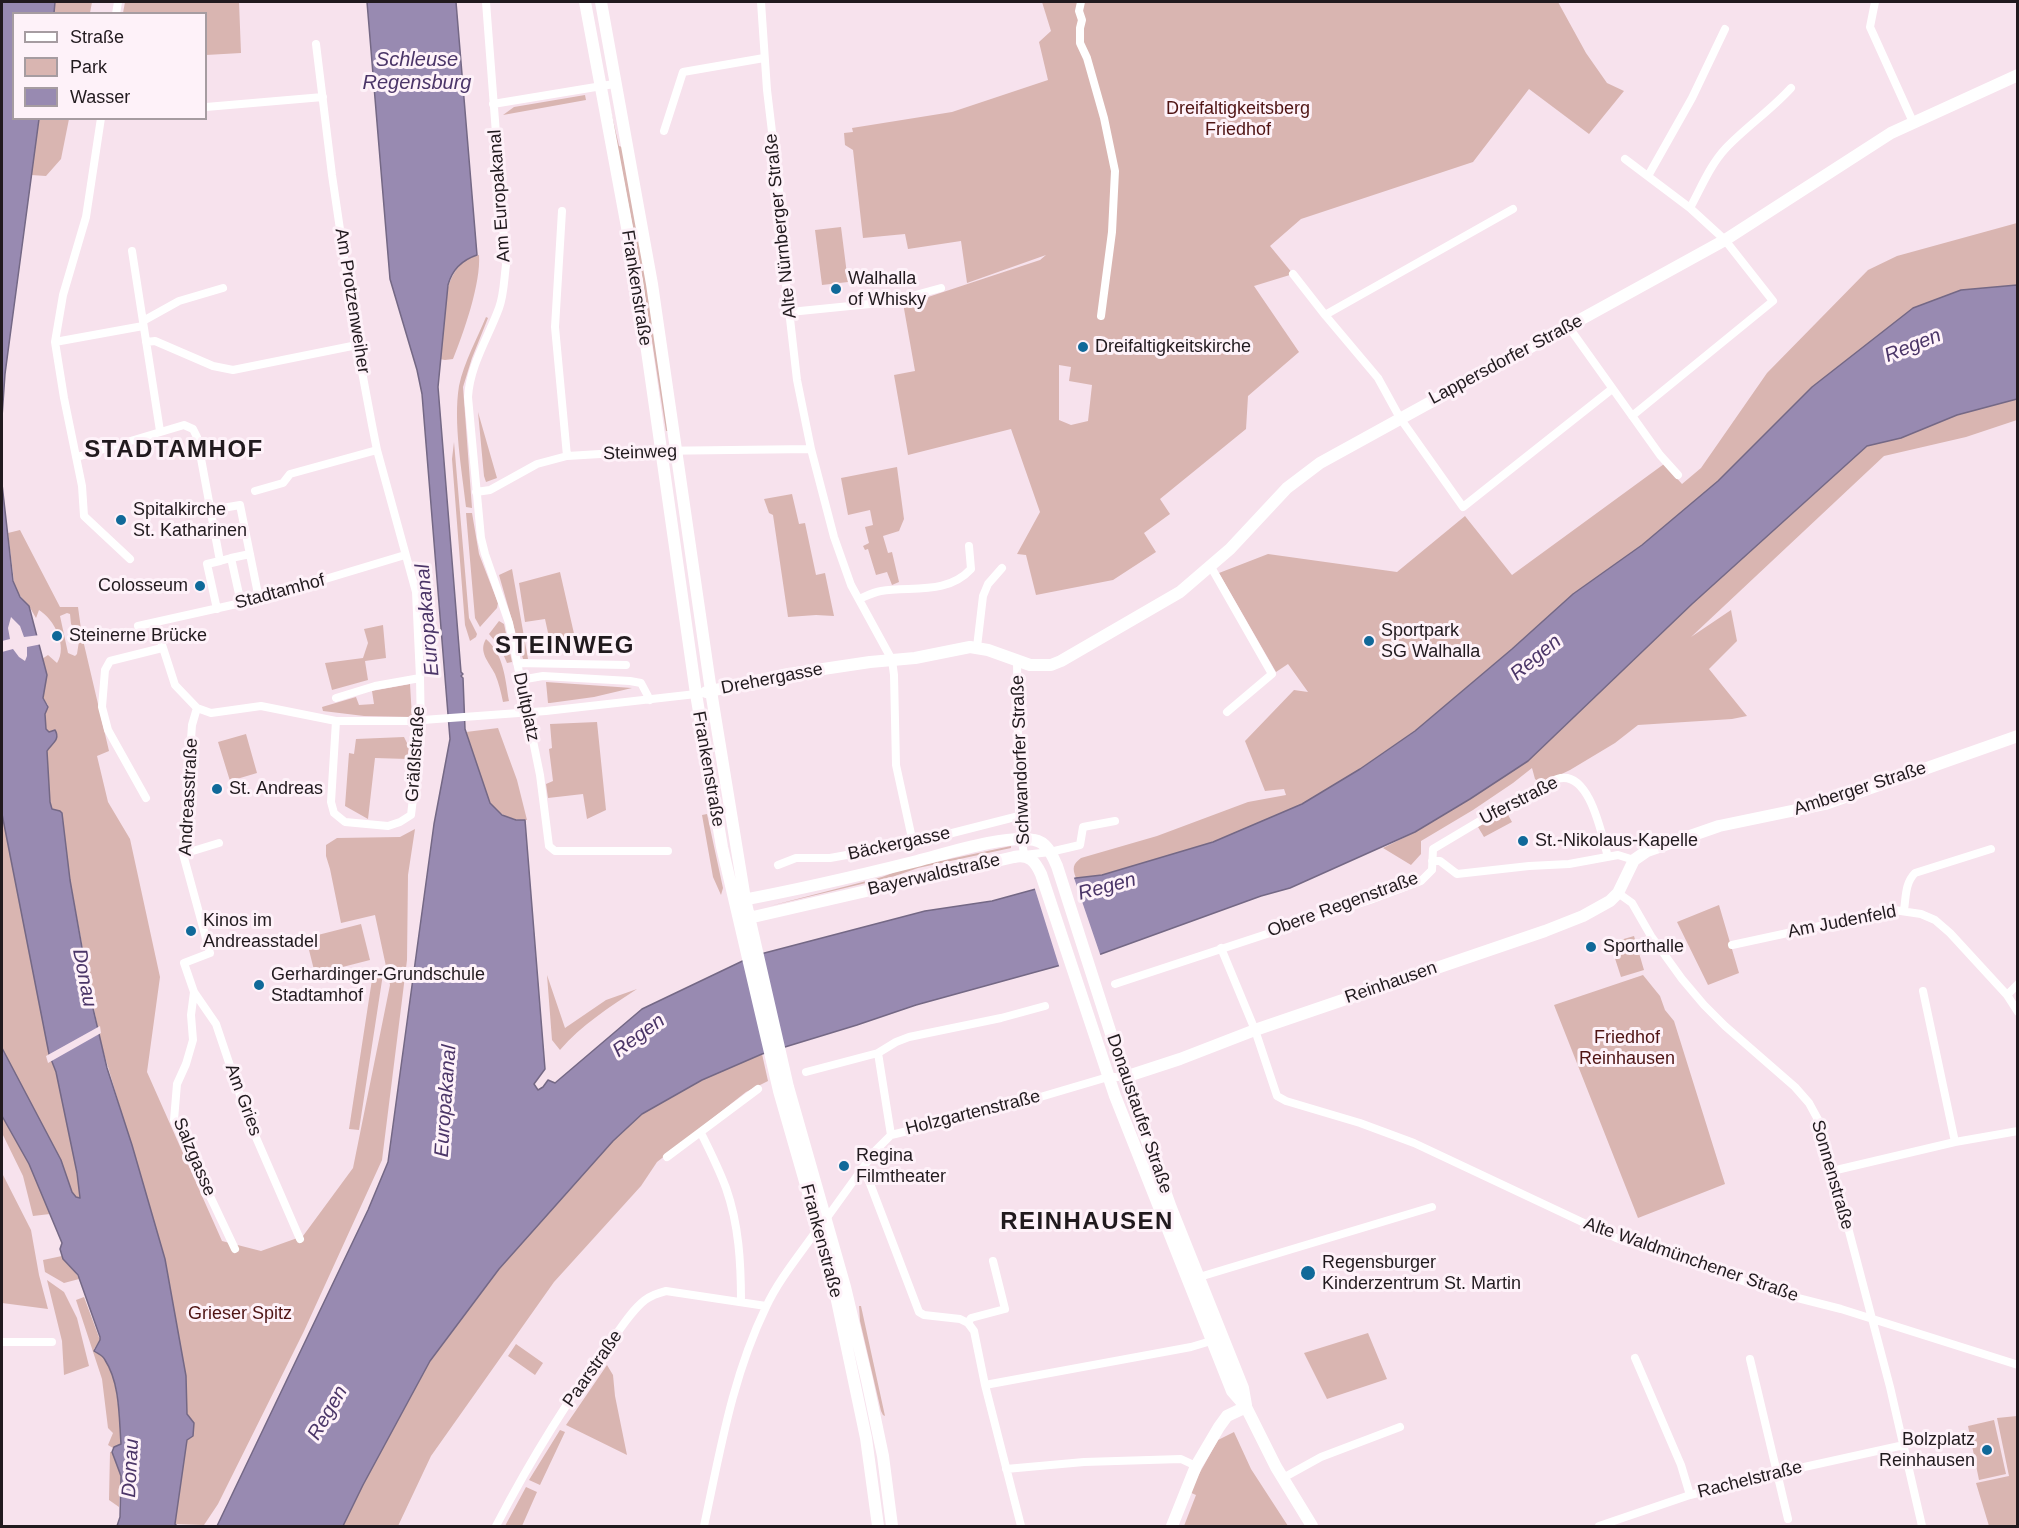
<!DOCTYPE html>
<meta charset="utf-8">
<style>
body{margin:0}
#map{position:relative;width:2019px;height:1528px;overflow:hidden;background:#f7e2ed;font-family:Arial,sans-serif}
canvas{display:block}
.frame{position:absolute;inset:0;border:3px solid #211a1e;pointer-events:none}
.legend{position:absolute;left:12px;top:12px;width:195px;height:108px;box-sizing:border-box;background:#fef2f9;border:2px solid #a69ca1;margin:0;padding:8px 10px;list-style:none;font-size:18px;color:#211a1e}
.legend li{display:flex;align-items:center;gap:12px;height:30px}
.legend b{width:30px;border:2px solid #a69ca1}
</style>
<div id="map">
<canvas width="2019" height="1528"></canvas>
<div class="frame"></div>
<ul class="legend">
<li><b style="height:8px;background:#fff"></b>Straße</li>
<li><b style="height:16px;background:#d9b5b1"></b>Park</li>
<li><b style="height:16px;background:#988ab1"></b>Wasser</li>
</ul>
</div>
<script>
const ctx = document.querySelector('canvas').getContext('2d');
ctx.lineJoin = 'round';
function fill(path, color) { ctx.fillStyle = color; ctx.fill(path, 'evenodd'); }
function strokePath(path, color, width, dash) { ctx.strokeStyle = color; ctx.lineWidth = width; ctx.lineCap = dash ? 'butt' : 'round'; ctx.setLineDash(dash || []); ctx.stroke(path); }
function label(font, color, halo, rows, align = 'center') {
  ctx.font = font + ' Arial,sans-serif'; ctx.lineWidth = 6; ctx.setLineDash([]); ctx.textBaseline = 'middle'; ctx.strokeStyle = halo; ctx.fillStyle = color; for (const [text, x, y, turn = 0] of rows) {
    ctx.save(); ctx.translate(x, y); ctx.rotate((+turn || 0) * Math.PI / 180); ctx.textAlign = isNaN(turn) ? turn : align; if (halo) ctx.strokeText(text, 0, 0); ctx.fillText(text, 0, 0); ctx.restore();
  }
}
fill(new Path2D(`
 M55,2H92L90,13L54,14Z
 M125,2H239L241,53L206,55V14L123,13Z
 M1042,2H1558L1586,53L1607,83L1624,91L1589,134L1529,89L1473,162L1301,219L1270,246L1293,274L1254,286L1299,352L1248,396L1246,429L1160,499L1170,514L1144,533L1156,552L1113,580L1036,595L1026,555L1017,554L1040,512L1011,429L908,455L894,375L915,371L903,303L916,301L1040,260L1046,255L967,283L961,241L908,249L905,234L863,238L853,150L845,145L844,133L853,132L852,128L952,112L1048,80L1039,42L1051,31ZM1059,365L1071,367L1069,381L1092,385L1088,421L1071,425L1059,420Z
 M585,95L586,100L503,115L514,107Z
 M609,103L619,146L622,147L637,220L670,431H666L641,270Z
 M39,119H69L61,159L46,176L31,175Z
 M2017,223V285L1961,290L1812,387L1718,481L1642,545L1573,594L1512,649L1415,731L1360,769L1302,804L1213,842L1102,875L1076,878C1072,868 1073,864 1081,858L1157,836L1248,802L1286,795L1284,789L1265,791L1245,741L1294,690L1308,692L1288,664L1276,672L1219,573L1268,554L1397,572L1465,516L1512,575L1664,464L1682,484L1701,468L1767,373L1868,270L1897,256Z
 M841,227L848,282L822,285L815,230Z
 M479,255C481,283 464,332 453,359L445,360L439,359C443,326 439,262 479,255Z
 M486,317L488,318L472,358L463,387L472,508L466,507C462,470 453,423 459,386C464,362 477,339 486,317Z
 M2017,399V420L1966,437L1884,456L1691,637L1731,610L1737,641L1709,669L1747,716L1732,719L1638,725L1615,743L1570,770L1541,784L1535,779L1532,768L1513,783L1473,810L1421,841V854L1411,865L1383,848L1415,832L1470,799L1528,761L1692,604L1867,446L1901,438L1957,415Z
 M478,412L497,478L486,482L484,476Z
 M454,442L469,618L477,634L476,637L470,641L465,625L452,459Z
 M897,467L904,519L899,531L883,536L888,553L892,552L899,582L892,585L887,572L876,575L868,549L865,550L863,546L869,543L865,527L873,525L870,510L848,515L841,478Z
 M792,494L799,524L805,523L816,575L825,573L834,616L816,615L788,617L773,515L769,513L764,499Z
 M466,513H472L479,554L498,603L497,608L480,627L475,618Z
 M20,530L60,607H78L81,629L75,630L71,624L70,614L67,613L60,616L68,653L75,656L77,654L79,641L83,640L109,751L97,756L108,802L130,839L160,977L147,1072L222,1241L261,1251L303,1236L353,1168L390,985L375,915L341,923L330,869L326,856V845L337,838L400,837L415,829L408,875L407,960L382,1160L304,1331L218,1504L204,1525L175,1524L187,1440L194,1423L187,1414L186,1376L160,1242L100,1040L70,880L62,813L60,811L52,809L50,802L47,751C52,743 59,739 55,730L49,732L46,729L45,714L48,705L43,698L47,675L42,659L48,655L57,663C68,646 54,619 39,610L36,618L29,606L15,590L8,533Z
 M512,569L528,659H523L499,575Z
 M560,572L575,638L550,642L545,619L525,622L519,583Z
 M499,621L504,624L512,662L507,663L500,647L489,634Z
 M383,625L386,658L365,661L368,680L332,690L325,663L363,658L368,643L364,629Z
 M486,639C504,655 505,678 509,701L503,702C501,693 499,683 495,674C489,662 478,652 486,639Z
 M546,682L632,688L594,697L550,703H548Z
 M410,684L412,717L364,716L323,711L322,707L356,697L359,705L374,704L372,691Z
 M597,722L606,810L587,819L583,794L548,798L546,784L553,781L549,749L552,748L550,724Z
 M498,728L517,780L527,820C511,820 500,816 490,803L466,732Z
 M246,734L257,773L230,781L218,742Z
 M404,737L409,747L407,759L375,758L368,819L345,806L349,753L354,754L356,739Z
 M1506,811L1512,822L1484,837L1478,827Z
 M2,814L49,1054L56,1072L77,1173L80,1198L75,1197L72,1192L61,1160L2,1048Z
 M707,814L723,888L721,895L713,877L702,815Z
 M1011,846V848L918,868L895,876L770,906L882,877L903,869Z
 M1719,905L1739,973L1708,985L1677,922Z
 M361,924L370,960L315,974L306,938Z
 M1634,936L1644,970L1621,977L1610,943Z
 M373,973L383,974L359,1130L349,1129Z
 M547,975L565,1028L606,1000L637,989C610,1007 581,1025 560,1050L552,1040Z
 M1643,975L1660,996L1665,1010L1674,1021L1725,1184L1638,1218L1554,1005Z
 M762,1054L768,1081L746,1092L657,1162L641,1186L554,1282L431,1456L398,1526H343L363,1485L430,1361L499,1269L572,1185L613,1141L642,1114L702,1080Z
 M2,1116L29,1164L50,1214L33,1216L23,1176L2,1133Z
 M2,1173L31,1230L39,1275L48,1309L2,1303Z
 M62,1256C66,1266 75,1269 79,1279L64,1283L45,1272L43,1260Z
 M47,1280L64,1292L77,1318L89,1366L64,1375L62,1341Z
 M84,1297L100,1340L94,1349C97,1353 101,1355 105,1359C118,1376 120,1422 121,1444L113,1448L108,1445L113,1433L108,1428L102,1379L76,1300Z
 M859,1306H861L885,1416L883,1415L881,1411L860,1321Z
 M1368,1333L1387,1379L1327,1399L1304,1353Z
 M516,1344L543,1363L535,1375L508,1356Z
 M607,1365L613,1375L615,1396L627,1455L566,1425Z
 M2017,1416V1526H1989L1976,1483L2009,1476L1997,1418Z
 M1994,1420L2006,1474L1979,1480L1968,1426Z
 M560,1430L565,1432L540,1485L529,1480Z
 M1234,1432L1251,1469L1288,1526H1184L1196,1495L1189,1492L1218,1440Z
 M110,1452H112L121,1475L119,1507L109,1500Z
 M526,1487L537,1492L522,1526H505Z`), '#d9b5b1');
const water = new Path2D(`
 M2,2H55L54,13L14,14V118L39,119L5,374L2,417Z
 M367,2H456L477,255C462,260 452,270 448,285L438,387L461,672L463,674L461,676L463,678L465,729L490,803L502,815L516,820H525L545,1069L534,1084L538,1090L543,1087L548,1080L555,1083L642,1009L753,956L925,911L992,901L1076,878L1102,875L1213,842L1302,804L1360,769L1415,731L1512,649L1573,594L1642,545L1718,481L1812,387L1913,308L1961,290L2017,285V399L1957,415L1901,438L1867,446L1692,604L1528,761L1470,799L1415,832L1290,888L1261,896L1101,954L916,1005L857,1025L762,1054L702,1080L642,1114L613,1141L499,1269L430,1361L363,1485L343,1526H217L368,1210L388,1162L434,824L450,739L422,394L417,370L390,279Z
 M2,484L13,581L20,597L29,606L47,675L43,698L48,707L45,714L46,729L49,732L55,730C61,740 51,744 47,751L50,802L52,809L60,811L62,813L70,880L92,1004L107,1068L132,1145L165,1259L186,1376L187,1414L194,1423L193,1436L187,1440L175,1524L177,1526H117L120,1517L121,1476L112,1452L114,1447L121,1444C119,1417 120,1383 105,1360C103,1355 98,1354 94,1351L100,1340V1337L78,1275L63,1259L60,1249L62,1243L29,1164L2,1116V1048L61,1160L72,1192L76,1197L80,1198L77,1173L56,1072L49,1054L2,814Z`);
fill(water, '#988ab1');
strokePath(water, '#746885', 1.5);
fill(new Path2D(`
 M11,617L20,626L24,637L40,635L42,644L27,647V656L25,661L19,657L13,649L2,652V641L10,639L8,628Z
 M1073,875L1101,957L1060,969L1034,886Z
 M100,1026L101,1033L48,1063L46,1056Z`), '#f7e2ed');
strokePath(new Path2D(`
 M486,2L506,265C504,279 504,295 499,308C488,338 470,365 468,397L481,538L485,554L509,623L540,775L549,846L555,851H668
 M761,2L767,90L781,207L785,275L797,380L811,449L834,537L851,585L892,660L894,675L896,765L913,843
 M1081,2L1079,11L1082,20L1080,28V43L1087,58L1104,118L1115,171L1112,232L1101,316
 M1875,2L1870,27L1913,122
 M116,14L118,2
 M316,44L332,175L357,345L372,425L377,450L416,592L420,678L421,733L411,815L400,822L388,826L345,822L334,813L331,802L336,721
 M493,104L614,84
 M206,107L323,97
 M101,118L86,217L63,295L55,342L64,398L82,486L84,516L130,559
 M664,131L683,72L764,58
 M1625,159L1690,208L1725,240L1773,301L1632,416
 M1648,176L1692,98L1725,29
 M1690,208C1701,188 1710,165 1726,148C1746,127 1771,110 1791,88
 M562,211L555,327L567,456
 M132,251L160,431
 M1293,274L1325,315L1378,378L1400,418L1463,507L1612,389
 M790,312L890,302L941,288
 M1325,315L1513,209
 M143,321L179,301L223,288
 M1568,326L1660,455L1678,475
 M55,342L143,326
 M146,342L155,341L213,366L233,370L357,345
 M77,457L184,425L193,429L197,437L220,561L207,564L217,609
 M255,491L283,483L290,474L377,450
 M476,492L490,490L537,464L567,456L650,451L811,449
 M211,510L240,505L259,599
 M231,558L250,554
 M220,561L231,558L241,603
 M1211,567L1272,674L1227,712
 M859,599C866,596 874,592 881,591C912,586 947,595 971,569L969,546
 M155,623L175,685L197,708L211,713L261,706L336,721H409L546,711L696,694
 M138,626L259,599L405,555
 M977,647L983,596L988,584L1002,568
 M1017,661L1019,816L1024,855L1050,852L1080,845L1083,827L1115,821
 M517,663L626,665
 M520,680L543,676L630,681L641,683L650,700
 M336,698L375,686L420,678
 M197,708L192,725L183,854L210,953L184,963L194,992L216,1024L248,1119L300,1239
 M146,798L108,730L102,707L105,670L110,661L162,648
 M183,854L219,843
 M1432,861H1440L1457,874L1529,866L1569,864L1618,855L1634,860
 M778,865L796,858H830L913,843L1019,816
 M1618,893L1632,903L1651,936L1682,979L1704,1005L1725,1026L1795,1087L1809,1103L1821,1125L1890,1387L1922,1526
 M1904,910C1906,897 1905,883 1915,873L1991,849
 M1732,945L1894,910L1921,914L1935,920L1950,933L2007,995L2018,1012
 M1221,948L1255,1030L1277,1096L1286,1101L1360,1123L1414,1143L1616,1238L1778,1293L1841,1309L2018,1365
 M1115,984L1370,900L1421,881L1432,870L1433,849L1505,806L1513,804C1527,796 1542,784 1557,779C1590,768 1602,837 1608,857
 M1923,991L1955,1142
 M194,992L191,1015L193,1040L186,1064L177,1084L174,1120L235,1249
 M2007,995L2018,984
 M878,1053L891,1135
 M806,1072L878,1053L896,1042L909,1037L1001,1018L1045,1006
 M701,1133C710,1151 719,1169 726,1188C739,1225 741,1263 741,1302
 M667,1157L758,1089
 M861,1169L869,1181L919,1312L924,1315L960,1319L968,1323
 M1832,1171L1955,1142L2018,1131
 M826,1219L875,1151L891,1135L1003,1108L1108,1077H1125
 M1196,1278L1432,1207
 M968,1323L974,1331L985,1385L1021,1526
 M968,1323L971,1318L1005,1309L993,1261
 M2,1342H52
 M1635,1358L1681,1465L1690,1495
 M1750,1359L1788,1519
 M985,1385L1191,1347L1211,1341
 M1006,1469L1084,1462L1181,1459L1196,1466
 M1283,1478L1321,1457L1400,1427
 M496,1526C529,1463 567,1400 610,1343C621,1328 631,1311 645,1300C652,1295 658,1293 666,1291L766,1306
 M704,1526C720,1452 732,1377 766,1307C779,1279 801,1253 819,1227
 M1599,1526L1690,1495L1777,1473L1904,1445`), '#fff', 8);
strokePath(new Path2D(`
 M585,2L637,281L696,694L722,847L779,1091L831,1272L866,1438L878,1526
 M601,2L652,284L711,691L745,899L788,1087L845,1287L867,1380L883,1456L892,1526
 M706,692L783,675L870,662L915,658L970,647L988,650L1030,665H1051L1061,661L1180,592L1230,549L1287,488L1320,463L1725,240L1891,133L2018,75
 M737,901C797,890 857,876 917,861C945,854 1007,834 1034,840C1047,842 1052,855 1057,866L1130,1093L1171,1208L1243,1388L1246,1405
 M740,920L1014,857C1029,854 1035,861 1041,874L1115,1096L1232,1391L1246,1407L1276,1467L1312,1526
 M1125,1077L1180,1059L1255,1030L1545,931L1583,916L1610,901L1618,893L1634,860L1647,851L1719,826L1825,804L2018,736
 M1172,1526L1196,1466L1219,1427L1227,1416L1246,1407`), '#fff', 12);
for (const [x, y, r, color] of [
 [836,289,6,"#106999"],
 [1083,347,6,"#106999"],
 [121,520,6,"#106999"],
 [200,586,6,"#106999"],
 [57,636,6,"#106999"],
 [1369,641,6,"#106999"],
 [217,789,6,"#106999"],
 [1523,841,6,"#106999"],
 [191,931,6,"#106999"],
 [1591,947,6,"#106999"],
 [259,985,6,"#106999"],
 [844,1166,6,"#106999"],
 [1308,1273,8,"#106999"],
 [1987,1450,6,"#106999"]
]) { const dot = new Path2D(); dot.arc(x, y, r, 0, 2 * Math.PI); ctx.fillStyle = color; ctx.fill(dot); strokePath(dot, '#fef2f9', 2); }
label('18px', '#4f1413', '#fef2f9', [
 ["Dreifaltigkeitsberg",1238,109],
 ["Friedhof",1238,130],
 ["Friedhof",1627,1038],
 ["Reinhausen",1627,1059],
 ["Grieser Spitz",240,1314]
]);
label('18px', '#211a1e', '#fef2f9', [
 ["Am Europakanal",500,196,-94],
 ["Alte Nürnberger Straße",781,226,-96],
 ["Frankenstraße",636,288,81],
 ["Am Protzenweiher",352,301,81],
 ["Lappersdorfer Straße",1506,360,-28],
 ["Steinweg",640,453,-2],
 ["Stadtamhof",280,592,-15],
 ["Drehergasse",772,679,-11],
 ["Dultplatz",526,707,78],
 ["Gräßlstraße",416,754,-86],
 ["Schwandorfer Straße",1021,760,-92],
 ["Frankenstraße",708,769,80],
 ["Amberger Straße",1860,789,-18],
 ["Andreasstraße",189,797,-87],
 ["Uferstraße",1519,801,-27],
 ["Bäckergasse",899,844,-12],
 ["Bayerwaldstraße",934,875,-13],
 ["Obere Regenstraße",1343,905,-20],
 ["Am Judenfeld",1842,922,-11],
 ["Reinhausen",1391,983,-19],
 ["Am Gries",243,1100,70],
 ["Holzgartenstraße",973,1113,-14],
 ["Donaustaufer Straße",1139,1114,71],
 ["Salzgasse",194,1157,67],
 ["Sonnenstraße",1832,1175,74],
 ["Frankenstraße",821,1241,75],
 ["Alte Waldmünchener Straße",1691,1260,19],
 ["Paarstraße",593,1369,-55],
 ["Rachelstraße",1750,1480,-14]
]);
label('18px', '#211a1e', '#fef2f9', [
 ["Walhalla",848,279],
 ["of Whisky",848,300],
 ["Dreifaltigkeitskirche",1095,347],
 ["Spitalkirche",133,510],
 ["St. Katharinen",133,531],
 ["Colosseum",188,586,"right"],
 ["Sportpark",1381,631],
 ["SG Walhalla",1381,652],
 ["Steinerne Brücke",69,636],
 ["St. Andreas",229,789],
 ["St.-Nikolaus-Kapelle",1535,841],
 ["Kinos im",203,921],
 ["Andreasstadel",203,942],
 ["Sporthalle",1603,947],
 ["Gerhardinger-Grundschule",271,975],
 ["Stadtamhof",271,996],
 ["Regina",856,1156],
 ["Filmtheater",856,1177],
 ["Regensburger",1322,1263],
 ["Kinderzentrum St. Martin",1322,1284],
 ["Bolzplatz",1975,1440,"right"],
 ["Reinhausen",1975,1461,"right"]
], 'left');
label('italic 20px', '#4b3568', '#fef2f9', [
 ["Schleuse",417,60],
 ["Regensburg",417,83],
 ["Regen",1913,346,-22],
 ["Europakanal",428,620,-95],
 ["Regen",1536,658,-40],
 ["Regen",1107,887,-15],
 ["Donau",84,978,79],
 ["Regen",639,1036,-36],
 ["Europakanal",446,1101,-86],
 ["Regen",328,1413,-60],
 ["Donau",131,1468,-87]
]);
ctx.letterSpacing = '1.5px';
label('bold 24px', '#211a1e', '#fef2f9', [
 ["STADTAMHOF",174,450],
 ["STEINWEG",565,646],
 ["REINHAUSEN",1087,1222]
]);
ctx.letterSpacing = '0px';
</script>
